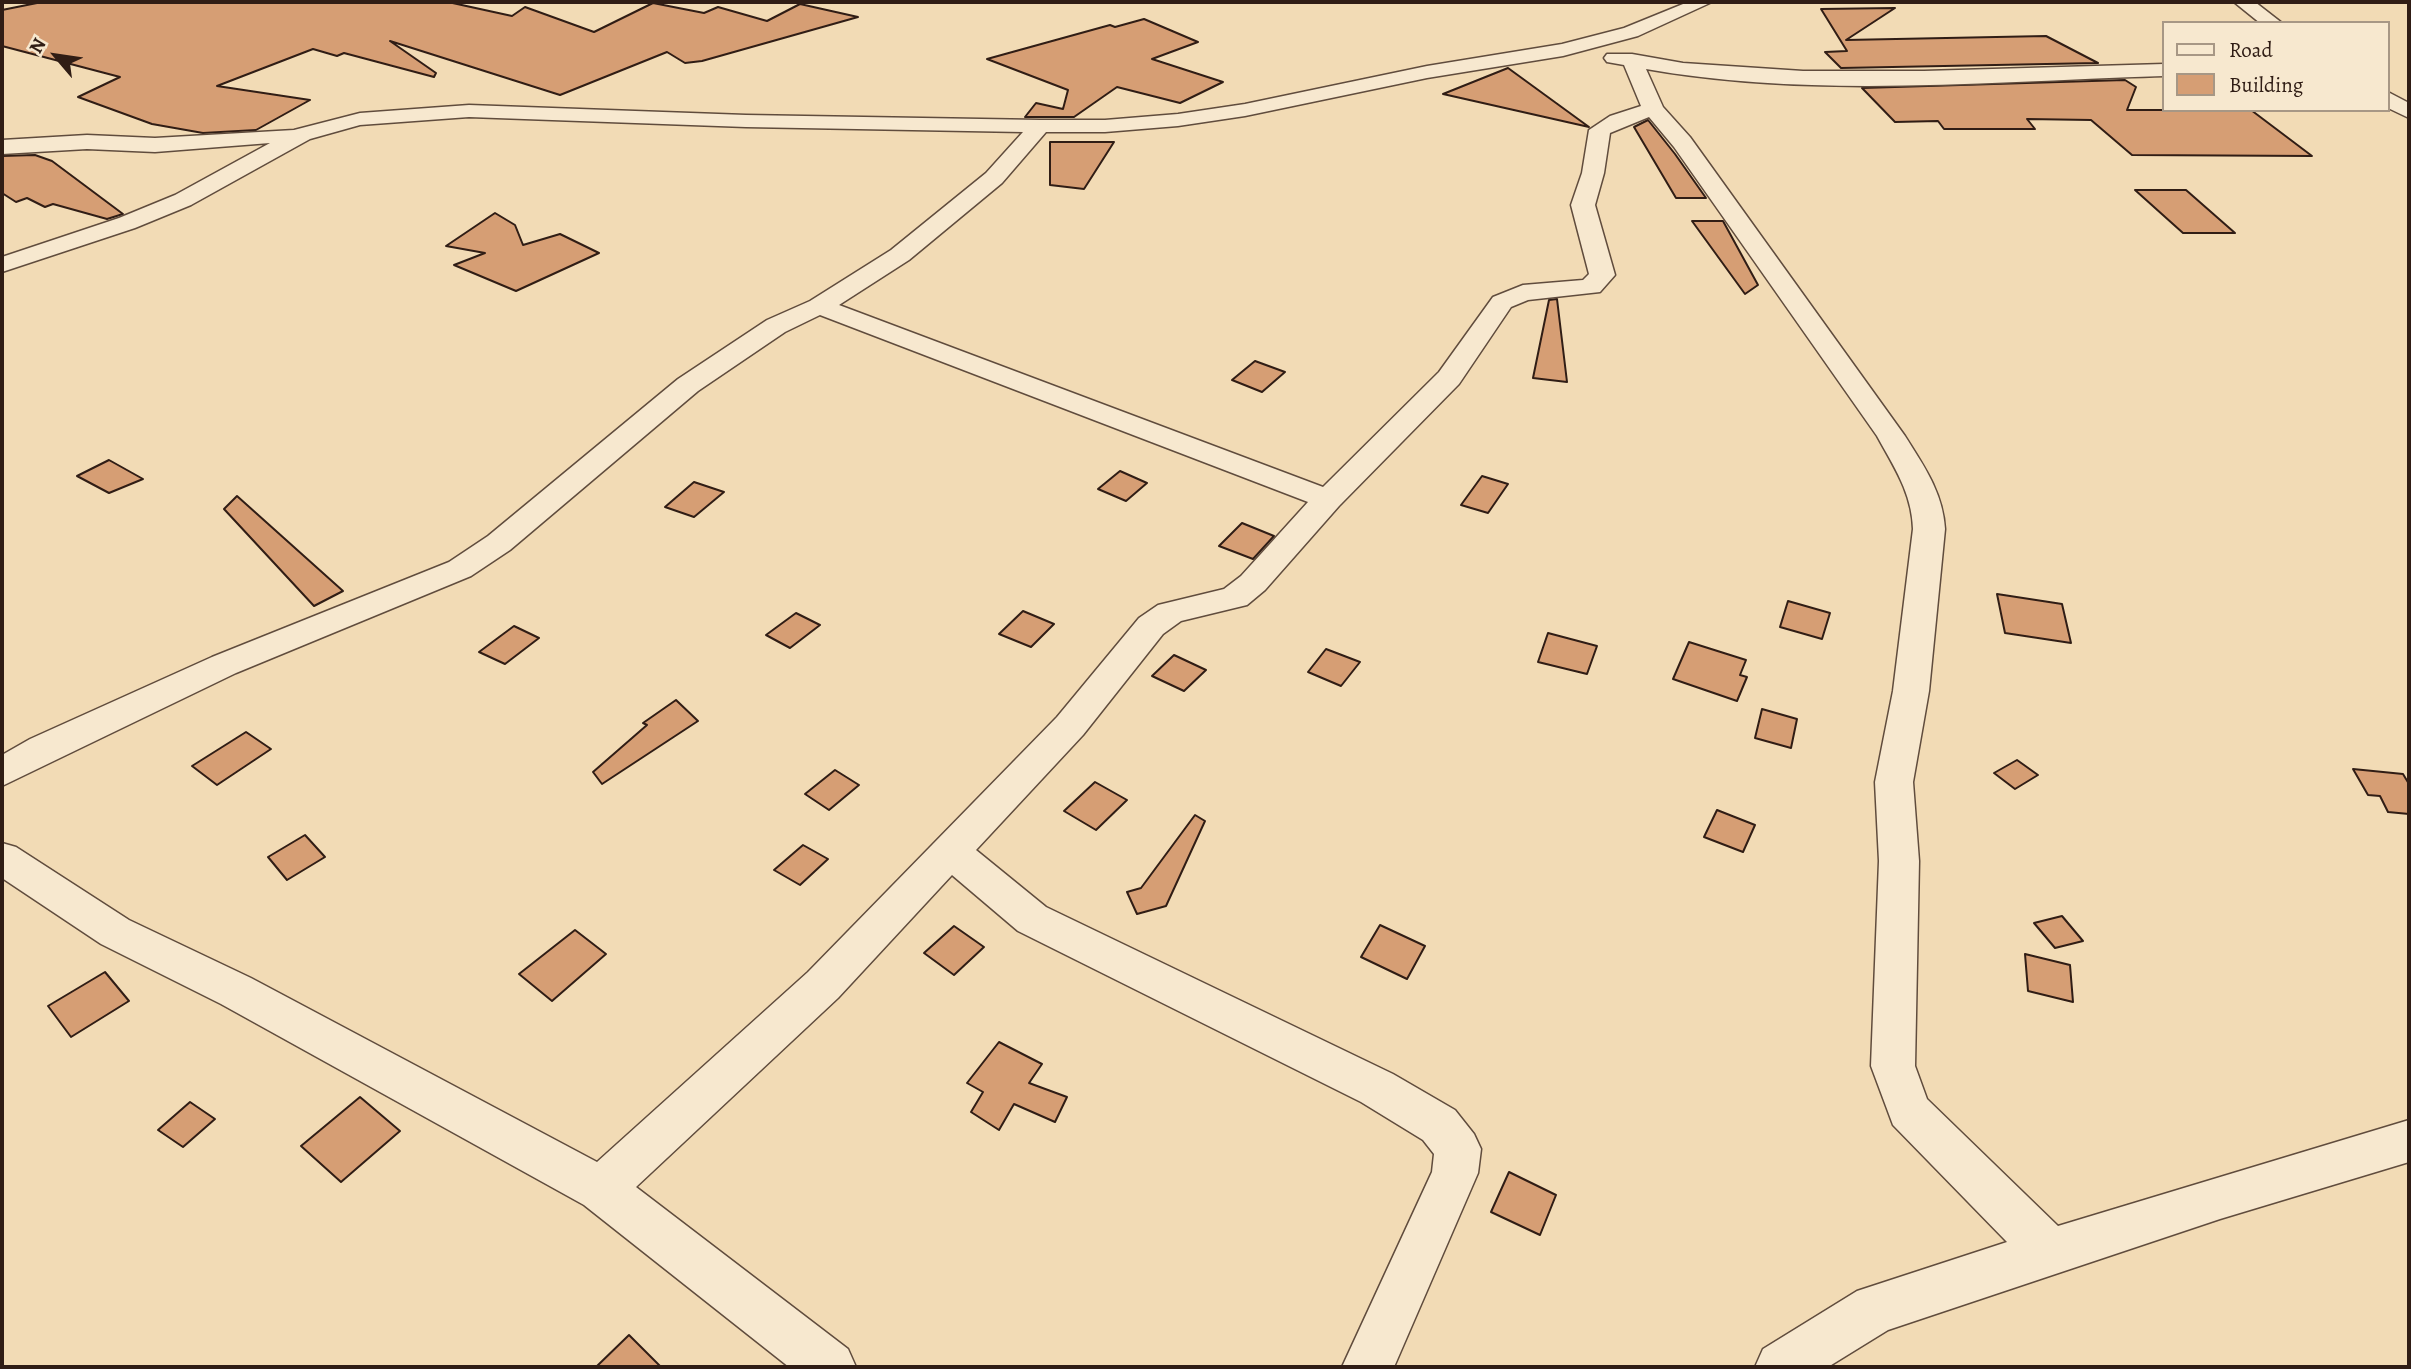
<!DOCTYPE html>
<style>
body{margin:0}
#map{position:relative;width:2411px;height:1369px;overflow:hidden;background:#f2dbb5;font-family:Alegreya,serif}
canvas{display:block}
.frame{position:absolute;inset:0;border:4px solid #301d15;pointer-events:none}
.legend{position:absolute;left:2162px;top:21px;width:228px;height:91px;box-sizing:border-box;background:#f7e8cf;border:2px solid #a79785;margin:0;padding:9px 12px;list-style:none;font-size:21px;color:#301d15}
.legend li{display:flex;align-items:center;gap:14px;height:35px}
.legend b{width:35px;border:2px solid #a79785}
.north{position:absolute;left:21px;top:21px;width:70px;height:70px;-webkit-text-stroke:5px #f7e8cf;paint-order:stroke;rotate:299deg;font-size:19px;font-weight:700;line-height:28px;text-align:center;color:#301d15}
.north::after{content:'';display:block;margin:auto;width:24px;height:32px;background:#301d15;clip-path:polygon(50% 0,100% 100%,50% 72%,0 100%)}
</style>
<div id="map">
<canvas width="2411" height="1369"></canvas>
<div class="frame"></div>
<ul class="legend">
<li><b style="height:9px;background:#f7e8cf"></b>Road</li>
<li><b style="height:19px;background:#d69e74"></b>Building</li>
</ul>
<div class="north">N</div>
</div>
<script>
const ctx = document.querySelector('canvas').getContext('2d');
ctx.lineJoin = 'round';
function fill(path, color) { ctx.fillStyle = color; ctx.fill(path, 'evenodd'); }
function strokePath(path, color, width, dash) { ctx.strokeStyle = color; ctx.lineWidth = width; ctx.lineCap = dash ? 'butt' : 'round'; ctx.setLineDash(dash || []); ctx.stroke(path); }
const building = new Path2D(`
 M42,2H448L512,16L525,7L594,32L653,3L704,13L718,7L767,21L800,4L858,17L702,61L685,63L667,52L560,95L390,41L436,73L434,77L344,53L337,56L313,49L217,86L310,100L256,130L203,133L152,124L78,97L120,77L2,46V10Z
 M1895,8L1846,40L2046,36L2098,63L1841,68L1825,52L1847,51L1821,9Z
 M1144,19L1198,42L1152,59L1223,82L1180,103L1117,87L1074,117H1025L1036,103L1063,109L1068,90L987,59L1110,25L1115,27Z
 M1508,68L1589,127L1443,94Z
 M2125,80L2136,87L2127,110H2251L2312,156L2132,155L2091,120L2027,119L2035,129H1944L1938,121L1895,122L1862,88Z
 M1648,120L1675,154L1706,198H1676L1634,127Z
 M1050,142H1114L1084,189L1050,185Z
 M35,155L52,161L123,214L107,219L53,204L45,207L27,198L16,202L2,193V156Z
 M2135,190H2186L2235,233H2183Z
 M495,213L515,225L523,245L560,234L599,253L516,291L454,265L485,253L446,246Z
 M1692,221H1723L1758,285L1745,294Z
 M1557,299L1567,382L1533,378L1549,300Z
 M1255,361L1285,372L1262,392L1232,380Z
 M109,460L143,479L109,493L77,476Z
 M1120,471L1147,483L1126,501L1098,489Z
 M1482,476L1508,484L1488,513L1461,505Z
 M694,482L724,492L694,517L665,507Z
 M237,496L343,591L314,606L224,509Z
 M1242,523L1274,536L1253,559L1219,546Z
 M1997,594L2062,604L2071,643L2005,633Z
 M1788,601L1830,613L1822,639L1780,627Z
 M1023,611L1054,624L1031,647L999,634Z
 M796,613L820,625L790,648L766,635Z
 M514,626L539,638L505,664L479,652Z
 M1548,633L1597,646L1587,674L1538,662Z
 M1689,642L1746,660L1740,675L1747,677L1737,701L1673,679Z
 M1326,649L1360,662L1341,686L1308,672Z
 M1174,655L1206,670L1184,691L1152,676Z
 M676,700L698,721L602,784L593,772L647,725L643,723Z
 M1762,709L1797,719L1791,748L1755,738Z
 M246,732L271,749L217,785L192,766Z
 M2017,760L2038,775L2015,789L1994,773Z
 M2353,769L2403,774L2409,784V814L2388,812L2380,796L2368,795Z
 M835,770L859,785L829,810L805,794Z
 M1095,782L1127,800L1096,830L1064,811Z
 M1717,810L1755,825L1743,852L1704,837Z
 M1195,815L1205,821L1166,906L1137,914L1127,892L1141,888Z
 M305,835L325,857L287,880L268,857Z
 M803,845L828,859L800,885L774,870Z
 M2062,916L2083,941L2055,948L2034,923Z
 M1380,925L1425,946L1407,979L1361,957Z
 M954,926L984,947L954,975L924,953Z
 M575,930L606,954L552,1001L519,974Z
 M2025,954L2070,965L2073,1002L2028,991Z
 M105,972L129,1001L71,1037L48,1006Z
 M999,1042L1042,1064L1029,1083L1067,1097L1055,1122L1014,1104L999,1130L971,1112L983,1092L967,1083Z
 M360,1097L400,1131L341,1182L301,1146Z
 M190,1102L215,1119L183,1147L158,1130Z
 M1509,1172L1556,1195L1540,1235L1491,1212Z
 M629,1335L661,1367H596Z`);
fill(building, '#d69e74');
strokePath(building, '#301d15', 2);
const minor = new Path2D(`
 M1688,2H1712L1638,36L1563,56L1427,78L1245,116L1178,126L1105,132H1046L1002,183L909,260L839,305L1323,487L1439,372L1493,297L1523,285L1583,280L1589,274L1571,205L1582,173L1589,130L1610,116L1641,106L1624,65L1607,62L1604,58L1607,54H1632L1683,63L1803,71H1924L2164,64V76C1993,81 1815,99 1646,69L1663,107L1690,137L1905,436C1924,466 1943,493 1945,529L1929,691L1913,782L1919,861L1915,1066L1927,1099L2058,1226L2409,1120V1162L2220,1219L1888,1330L1828,1367H1755L1763,1349L1857,1291L2007,1242L1893,1125L1871,1066L1879,861L1875,782L1893,691L1913,529C1912,493 1894,467 1877,436L1674,147L1649,117L1610,133L1604,173L1595,205L1615,275L1600,292L1528,300L1511,307L1459,384L1339,506L1265,590L1247,605L1181,621L1163,634L1083,735L976,850L1046,907L1393,1074L1455,1110L1474,1134L1481,1149L1478,1173L1394,1367H1342L1432,1172L1434,1154L1423,1140L1361,1102L1018,931L952,875L838,998L636,1187L848,1349L856,1367H789L584,1205L221,1004L101,944L2,878V843L16,847L129,920L251,978L597,1162L808,972L1057,717L1139,618L1158,605L1224,589L1241,576L1308,502L820,315L785,332L698,391L510,550L471,576L236,673L2,786V755L30,739L212,657L449,562L488,536L678,379L767,320L810,301L891,250L986,173L1023,132L746,127L469,117L360,125L310,139L191,205L135,228L2,272V257L119,218L175,195L270,143L155,152L87,149L2,154V140L87,135L155,138L294,130L360,113L469,105L746,115L1040,120H1105L1178,114L1245,104L1427,66L1562,44L1624,28Z
 M2234,2H2255L2282,23H2260Z
 M2388,92L2409,103V118L2388,108Z`);
strokePath(minor, '#604c3d', 3);
fill(minor, '#f7e8cf');
</script>
